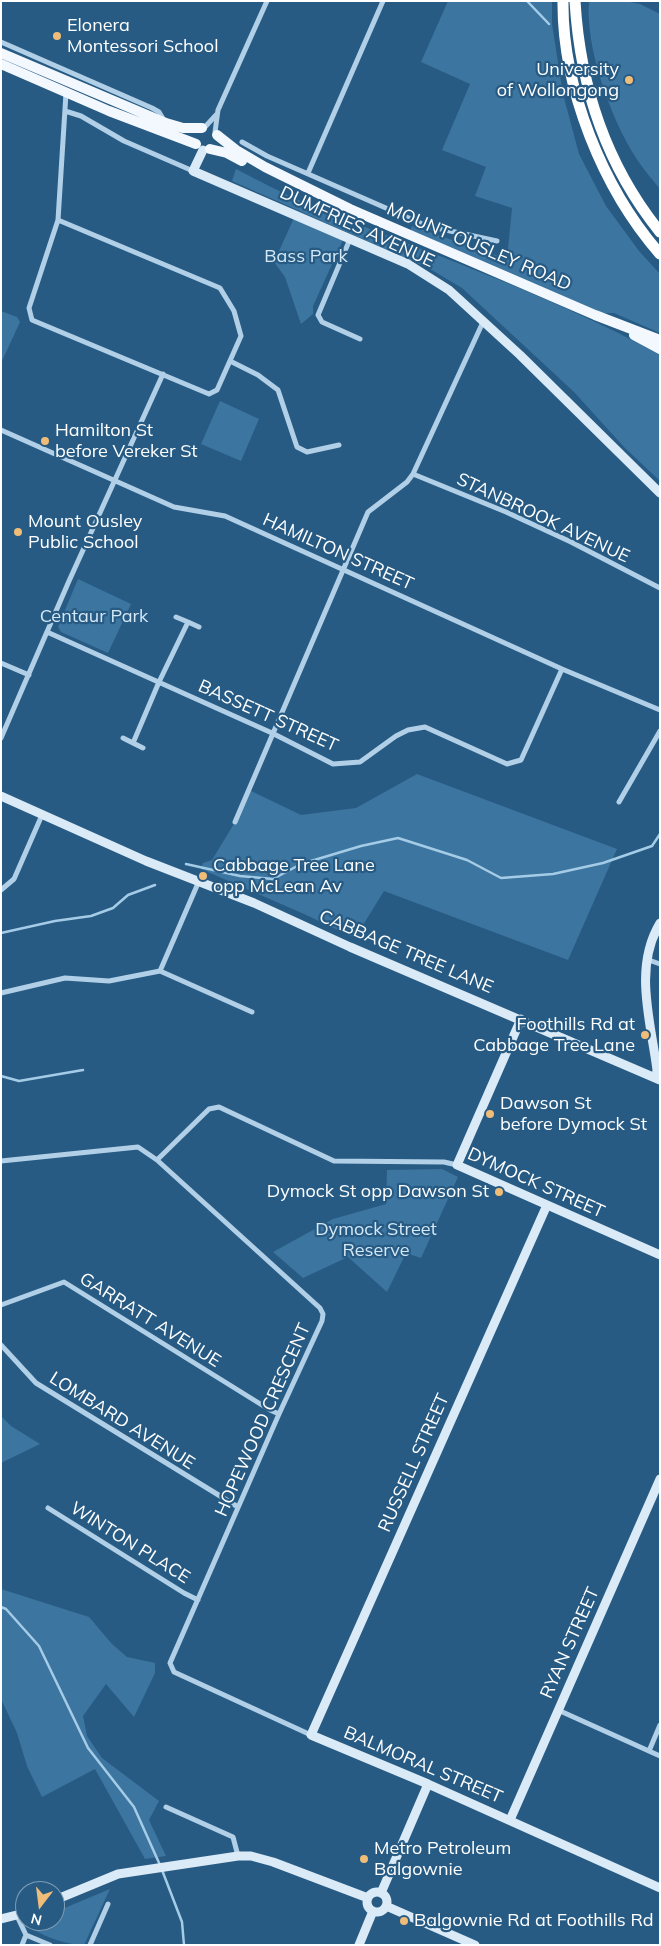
<!DOCTYPE html>
<style>
body{margin:0}
#map{position:relative;width:661px;height:1946px;overflow:hidden;background:#275b84;font-family:Mulish,sans-serif}
canvas{display:block}
.frame{position:absolute;inset:0;border:2px solid #fff;pointer-events:none}
.north{position:absolute;left:15px;top:1881px;width:50px;height:50px;box-sizing:border-box;background:#275b84;border:1px solid #7d9db5;border-radius:50%;rotate:195deg;font-size:14px;font-weight:700;line-height:20px;text-align:center;color:#fff}
.north::after{content:'';display:block;margin:auto;width:18px;height:22px;background:#efbd77;clip-path:polygon(50% 0,100% 100%,50% 72%,0 100%)}
</style>
<div id="map">
<canvas width="661" height="1946"></canvas>
<div class="frame"></div>
<div class="north">N</div>
</div>
<script>
const ctx = document.querySelector('canvas').getContext('2d');
ctx.lineJoin = 'round';
function fill(path, color) { ctx.fillStyle = color; ctx.fill(path, 'evenodd'); }
function strokePath(path, color, width, dash) { ctx.strokeStyle = color; ctx.lineWidth = width; ctx.lineCap = dash ? 'butt' : 'round'; ctx.setLineDash(dash || []); ctx.stroke(path); }
function label(font, color, halo, rows, align = 'center') {
  ctx.font = font + ' Mulish,sans-serif'; ctx.lineWidth = 4.5; ctx.setLineDash([]); ctx.textBaseline = 'middle'; ctx.strokeStyle = halo; ctx.fillStyle = color; for (const [text, x, y, turn = 0] of rows) {
    ctx.save(); ctx.translate(x, y); ctx.rotate((+turn || 0) * Math.PI / 180); ctx.textAlign = isNaN(turn) ? turn : align; if (halo) ctx.strokeText(text, 0, 0); ctx.fillText(text, 0, 0); ctx.restore();
  }
}
fill(new Path2D(`
 M448,1H552V24L563,94L579,154L606,206L639,251L660,274V333L614,313H601L410,231L412,226L507,259L512,208L475,196L486,167L442,150L470,84L421,62Z
 M589,1H625L640,4L660,14V189C652,179 643,169 636,158C611,119 585,48 589,1Z
 M236,169C258,180 279,192 301,201C421,251 546,292 660,355V481L625,448L574,392L462,288L430,269L232,181Z
 M294,218L343,240L313,306V314L301,324L285,277L274,262Z
 M1,311L17,317L20,322L2,361Z
 M220,401L259,419L241,461L201,444Z
 M78,579L131,604L108,653L61,632L58,627Z
 M417,774L617,849L568,960L384,891L355,938L304,914L201,869L203,863L212,860L235,822L249,790L301,815L356,808Z
 M442,1169L458,1177L421,1258L406,1253L387,1292L348,1257L303,1278L273,1252L333,1219L386,1204L387,1170Z
 M1,1416L11,1426L40,1444L1,1463Z
 M1,1589L89,1617L112,1644L127,1657L155,1663V1673L134,1717L106,1684L83,1716L87,1736L102,1758L159,1801L149,1820L166,1856L145,1859L95,1769L42,1797L27,1766L17,1733L1,1699Z
 M110,1889L84,1945C68,1945 38,1936 28,1924L34,1921H55V1912Z`), '#3c75a0');
strokePath(new Path2D(`
 M527,1L549,24
 M186,864L240,876L273,879L301,864L361,846L398,838L467,860L501,878L553,874L603,863L652,846L660,834
 M1,933L55,921L91,916L113,908L128,895L155,885
 M1,1076L19,1081L83,1070
 M1,1607L6,1609L39,1646L88,1748L134,1807L160,1865
 M162,1870L182,1922L184,1945`), '#a5cce7', 2.5);
strokePath(new Path2D(`
 M1,42L152,108L159,112L165,122
 M65,111L81,116L124,141L193,171
 M205,127L216,115
 M215,132L218,110L267,1
 M242,142L267,156L427,226L497,241
 M308,173L383,1
 M58,220L220,288L234,311L241,336L217,390L209,394L32,320L29,308L58,220L66,93
 M350,239L318,315L322,322L360,339
 M230,361L258,375L278,390L297,447L307,452L339,445
 M1,430L174,507L225,516L562,669L660,710
 M413,474L506,512L571,542L660,588
 M188,622L199,627
 M47,632L272,733L333,764L360,762L396,736L408,730L425,727L507,764L521,760L562,669
 M1,663L29,675
 M1,738L69,581L163,374
 M123,738L133,743L159,682L188,622L176,617
 M133,743L143,748
 M619,802L660,731
 M235,822L368,512L407,482L413,474L483,322
 M199,881L160,971L252,1012
 M1,890L14,879L42,815
 M646,959L660,964
 M1,993L65,978L109,981L160,971
 M157,1160L209,1109L219,1107L334,1161L444,1162L457,1165
 M1,1161L138,1147L157,1160L320,1308L323,1314L322,1321L279,1414L170,1663L174,1672L311,1735
 M1,1305L64,1282L270,1410L279,1414
 M1,1345L36,1383L238,1507
 M48,1508L184,1593L198,1600
 M558,1710L660,1756
 M649,1751L660,1725
 M166,1807L233,1837L238,1856
 M17,1916L26,1935L50,1945
 M22,1945L26,1935
 M90,1945L108,1904`), '#b1d0e7', 5);
strokePath(new Path2D(`
 M203,150L193,171L408,264L449,290L520,355L660,493
 M1,796L146,861L254,903L350,947L660,1080
 M521,1019L457,1165L660,1255
 M656,1078L657,1070C651,1022 633,968 660,923
 M547,1205L311,1735L428,1784L660,1888
 M510,1820L660,1479
 M367 1902a10 10 0 1 1 20 0a10 10 0 1 1-20 0Z
 M381,1893L428,1784
 M55,1900L118,1874L238,1856H251L273,1862L368,1898
 M386,1906L475,1945
 M1,1919L25,1913
 M359,1945L373,1911`), '#daeaf6', 9);
strokePath(new Path2D(`
 M1,53L166,123L183,128H202
 M1,64L109,111L196,144
 M217,135L236,150L265,167L350,209L595,315L660,340
 M210,149L227,153L242,161
 M634,335L660,349`), '#f2f8fe', 10);
strokePath(new Path2D(`
 M563,1C562,88 603,189 660,254
 M575,1C580,86 606,165 660,232`), '#fff', 11);
for (const [x, y, r, color] of [
 [57,36,5,"#efbd77"],
 [629,80,5,"#efbd77"],
 [45,441,5,"#efbd77"],
 [18,532,5,"#efbd77"],
 [203,876,5,"#efbd77"],
 [645,1035,5,"#efbd77"],
 [490,1114,5,"#efbd77"],
 [499,1192,5,"#efbd77"],
 [364,1859,5,"#efbd77"],
 [404,1921,5,"#efbd77"]
]) { const dot = new Path2D(); dot.arc(x, y, r, 0, 2 * Math.PI); ctx.fillStyle = color; ctx.fill(dot); strokePath(dot, '#275b84', 2); }
label('18px', '#fff', '#275b84', [
 ["Elonera",67,26],
 ["Montessori School",67,47],
 ["University",619,70,"right"],
 ["of Wollongong",619,91,"right"],
 ["Hamilton St",55,431],
 ["before Vereker St",55,452],
 ["Mount Ousley",28,522],
 ["Public School",28,543],
 ["Cabbage Tree Lane",213,866],
 ["opp McLean Av",213,887],
 ["Foothills Rd at",635,1025,"right"],
 ["Cabbage Tree Lane",635,1046,"right"],
 ["Dawson St",500,1104],
 ["before Dymock St",500,1125],
 ["Dymock St opp Dawson St",489,1192,"right"],
 ["Metro Petroleum",374,1849],
 ["Balgownie",374,1870],
 ["Balgownie Rd at Foothills Rd",414,1921]
], 'left');
label('18px', '#fff', '#275b84', [
 ["DUMFRIES AVENUE",357,227,25],
 ["MOUNT OUSLEY ROAD",479,247,23],
 ["STANBROOK AVENUE",543,518,25],
 ["HAMILTON STREET",338,552,24],
 ["BASSETT STREET",268,716,24],
 ["CABBAGE TREE LANE",406,952,23],
 ["DYMOCK STREET",536,1183,24],
 ["GARRATT AVENUE",150,1320,32],
 ["HOPEWOOD CRESCENT",263,1420,-66],
 ["LOMBARD AVENUE",122,1421,32],
 ["RUSSELL STREET",414,1463,-66],
 ["WINTON PLACE",130,1543,32],
 ["RYAN STREET",570,1643,-66],
 ["BALMORAL STREET",423,1765,23]
]);
label('18px', '#d4e8f6', '#275b84', [
 ["Bass Park",306,257],
 ["Centaur Park",94,617],
 ["Dymock Street",376,1230],
 ["Reserve",376,1251]
]);
</script>
